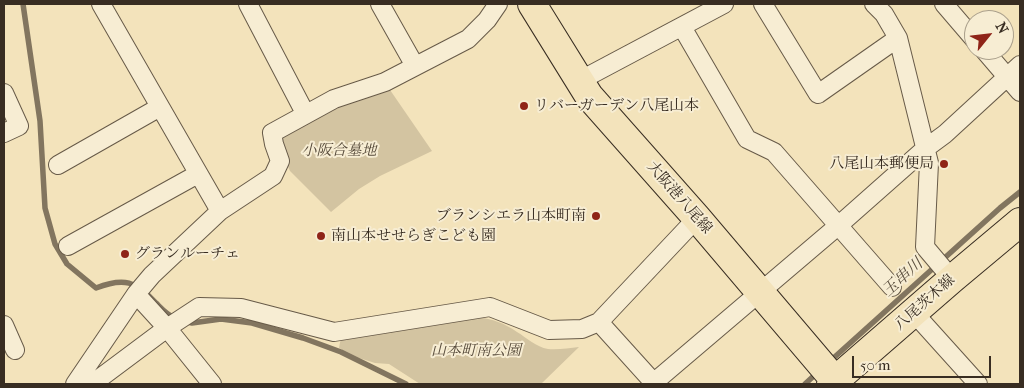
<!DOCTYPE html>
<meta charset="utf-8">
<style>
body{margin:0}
#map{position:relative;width:1024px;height:388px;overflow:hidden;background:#f3e3bb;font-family:"IM FELL French Canon",serif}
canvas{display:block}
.frame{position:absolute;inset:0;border:5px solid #382d22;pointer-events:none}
.north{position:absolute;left:964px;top:10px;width:50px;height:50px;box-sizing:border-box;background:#f7edd3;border:1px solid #aba08c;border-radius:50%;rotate:61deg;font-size:14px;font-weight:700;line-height:20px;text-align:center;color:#382d22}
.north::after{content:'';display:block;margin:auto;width:18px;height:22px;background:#8f2418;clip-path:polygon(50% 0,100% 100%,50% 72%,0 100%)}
.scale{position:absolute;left:852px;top:356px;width:139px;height:22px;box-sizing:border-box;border:2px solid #382d22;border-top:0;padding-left:6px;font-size:15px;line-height:18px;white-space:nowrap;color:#382d22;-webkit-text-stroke:4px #f7edd3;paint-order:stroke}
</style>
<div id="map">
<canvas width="1024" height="388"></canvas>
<div class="frame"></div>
<div class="north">N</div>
<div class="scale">50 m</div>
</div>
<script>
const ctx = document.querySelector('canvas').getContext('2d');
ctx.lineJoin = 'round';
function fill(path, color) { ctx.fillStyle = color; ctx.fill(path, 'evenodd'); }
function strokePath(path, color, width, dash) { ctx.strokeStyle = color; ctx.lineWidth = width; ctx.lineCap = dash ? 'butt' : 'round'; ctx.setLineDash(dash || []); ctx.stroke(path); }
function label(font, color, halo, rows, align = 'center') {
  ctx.font = font + ' "IM FELL French Canon","Noto Serif JP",serif'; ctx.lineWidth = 4; ctx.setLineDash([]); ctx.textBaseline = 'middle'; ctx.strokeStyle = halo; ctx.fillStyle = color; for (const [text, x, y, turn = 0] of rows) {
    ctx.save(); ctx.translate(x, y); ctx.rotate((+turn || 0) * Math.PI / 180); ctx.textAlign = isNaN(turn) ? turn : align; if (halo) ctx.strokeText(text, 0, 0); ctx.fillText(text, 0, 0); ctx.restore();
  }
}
fill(new Path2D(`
 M388,87L432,151L380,176L359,189L331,212L290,171L279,148L280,134L330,107Z
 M477,317C493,319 504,323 517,332C527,338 536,347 548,349C558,350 569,348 579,347L541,384H420L389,364L375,363L359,358L339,348L341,337Z`), '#d3c4a1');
strokePath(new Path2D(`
 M23,4L40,121L45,208L55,244L67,264L96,288C124,277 136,281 156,303C162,309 167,315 175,318
 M184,321L192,323L221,319L252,323L303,338L341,352L406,384
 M828,363L1000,208L1020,192
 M805,384L818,372`), '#82755f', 5.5);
const minor = new Path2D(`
 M101,4L220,211L273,176L280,161L274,144L272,133L334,99L385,82L468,39L487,20L498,4
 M248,4L305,113
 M380,4L415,66
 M763,4L818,94L898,38
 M874,4L884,14L898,38L929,163L925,247L952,279
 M944,4L974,39
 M682,27L747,139L774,152L892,287
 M984,50L1020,92
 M579,81L724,4
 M4,93L19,126L4,133
 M58,165L160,107
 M68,246L198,174
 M136,294L167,328L212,384
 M914,313L978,384
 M599,322L655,384
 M4,325L15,350
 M75,384L136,294L152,275L220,211
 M92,384L167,328L199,307L241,308L334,332L490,307L549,330L582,329L599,322L697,218
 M652,384L839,225L926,148L945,134L1020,65`);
const primary = new Path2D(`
 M532,4L589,96L697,218L838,384
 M831,384L952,279L1020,222`);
strokePath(minor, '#675a48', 20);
strokePath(primary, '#382d22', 30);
strokePath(minor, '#f7edd3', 18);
strokePath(primary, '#f3e3bb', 28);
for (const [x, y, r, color] of [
 [524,106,5,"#8f2418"],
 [944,164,5,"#8f2418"],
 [596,216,5,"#8f2418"],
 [321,236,5,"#8f2418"],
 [125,254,5,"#8f2418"]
]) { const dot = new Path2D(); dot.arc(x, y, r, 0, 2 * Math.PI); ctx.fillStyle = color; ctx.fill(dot); strokePath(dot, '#f7edd3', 2); }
label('15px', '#382d22', '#f7edd3', [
 ["リバーガーデン八尾山本",534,106],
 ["八尾山本郵便局",934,164,"right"],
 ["ブランシエラ山本町南",586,216,"right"],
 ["南山本せせらぎこども園",331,236],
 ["グランルーチェ",135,254]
], 'left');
label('italic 15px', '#574b3b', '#f7edd3', [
 ["小阪合墓地",339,151],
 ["山本町南公園",476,351]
]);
label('15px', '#382d22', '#f7edd3', [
 ["大阪港八尾線",679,198,49],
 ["八尾茨木線",925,303,-42]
]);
label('italic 16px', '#5d5140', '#f7edd3', [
 ["玉串川",903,278,-42]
]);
</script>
